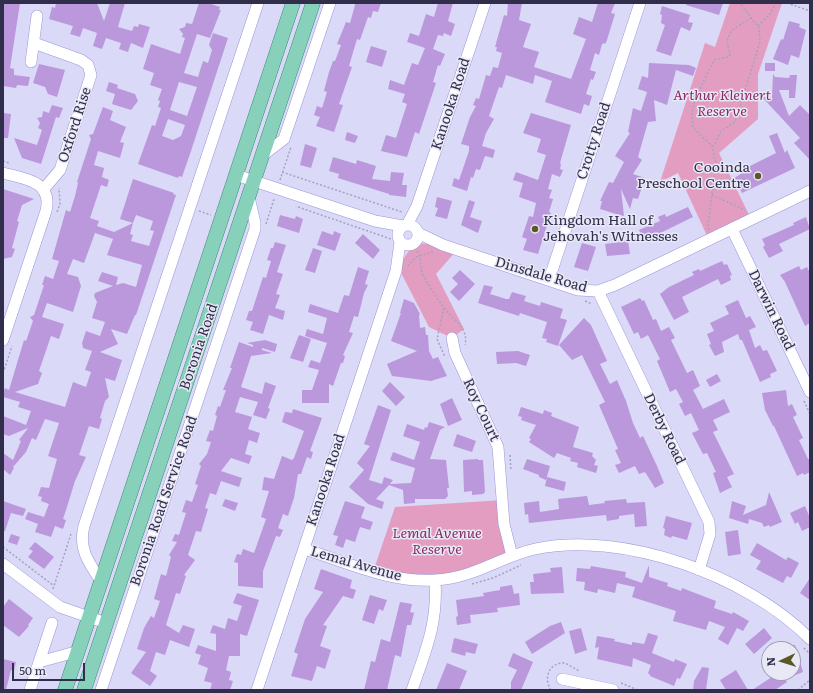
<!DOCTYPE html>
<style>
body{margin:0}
#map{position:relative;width:813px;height:693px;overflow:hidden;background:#dad9f7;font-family:Literata,serif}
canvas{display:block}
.frame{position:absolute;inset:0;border:4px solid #312e4b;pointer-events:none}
.north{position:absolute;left:761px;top:641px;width:40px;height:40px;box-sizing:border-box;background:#e9e8f7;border:1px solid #9f9eb2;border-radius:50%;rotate:266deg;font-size:11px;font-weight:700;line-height:16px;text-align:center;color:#312e4b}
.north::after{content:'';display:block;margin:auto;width:14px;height:18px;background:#5a5926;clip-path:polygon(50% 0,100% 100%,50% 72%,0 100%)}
.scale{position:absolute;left:12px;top:663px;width:73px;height:18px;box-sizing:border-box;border:2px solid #312e4b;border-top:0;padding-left:5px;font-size:12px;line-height:14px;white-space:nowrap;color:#312e4b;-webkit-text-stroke:3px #e9e8f7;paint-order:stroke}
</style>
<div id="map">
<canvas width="813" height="693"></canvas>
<div class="frame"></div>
<div class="north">N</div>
<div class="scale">50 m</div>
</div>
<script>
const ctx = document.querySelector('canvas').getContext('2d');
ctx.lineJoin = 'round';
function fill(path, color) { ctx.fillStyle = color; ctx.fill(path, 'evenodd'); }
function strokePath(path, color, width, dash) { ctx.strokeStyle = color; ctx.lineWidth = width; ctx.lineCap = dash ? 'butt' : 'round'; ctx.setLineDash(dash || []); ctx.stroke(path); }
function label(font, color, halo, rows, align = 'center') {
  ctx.font = font + ' Literata,serif'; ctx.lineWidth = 3; ctx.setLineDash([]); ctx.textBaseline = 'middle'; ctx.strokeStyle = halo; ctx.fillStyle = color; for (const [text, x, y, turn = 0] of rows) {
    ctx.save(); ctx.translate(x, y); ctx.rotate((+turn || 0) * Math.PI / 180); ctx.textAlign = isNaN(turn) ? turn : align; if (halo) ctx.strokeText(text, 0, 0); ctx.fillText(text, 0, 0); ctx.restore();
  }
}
fill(new Path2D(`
 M730,3H782L758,74V119L719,153L751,219L709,240L678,173L660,182L705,43L715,47Z
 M414,243L443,245L457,250L436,274L464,329L452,338L429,327L398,267Z
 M503,500L512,556L454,578L373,572L395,507Z`), '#e39dc1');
fill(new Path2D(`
 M3,3H20L10,68L14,69V75L30,77L28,86L17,85L16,88L3,86Z
 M56,3H97L104,21L110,3H125L118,27L132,31L134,26L138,27L139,24L150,27L143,48L131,43L128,52L119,49L121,43L106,38L102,49L93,46L97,33L83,28L80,37L70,34L73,26L49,19L52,7L55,8Z
 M199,3H208L220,7L219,10H221L210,38L197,34L184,73L198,77L203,61L208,63L212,50L209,45L213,33L228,38L191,151L182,177L179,176L178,178L138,164L152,125L155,126L161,108L158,107L160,101L158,100L162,89L150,85L154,73L143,69L151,44L180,54L185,38L182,37L183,34L179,29L185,27L186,23L192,24ZM179,82L197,87L187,116L170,110ZM168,119L185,125L181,136L173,140L162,136Z
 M354,3H381L378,12L373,11L371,18L368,17L360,40L357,39L349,66L352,67L339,104L343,105L334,132L316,126L320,117L314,115L317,106L322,108L327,92L324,91L329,72L333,61H335L341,45L337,44L346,22L350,23L355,5Z
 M438,3H453L448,21L455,24L451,36L444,33L443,36L438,35L433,49L445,54L440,66L438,65L433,82L436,83L419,134L415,132L407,157L381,151L386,135L396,138L407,104L402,102L405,94L388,89L390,80L404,85L412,63L418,65L425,48L407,42L410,33L419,36L426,14L434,17Z
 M508,3H522L519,20L531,24L523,47L539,52L534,67L571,79L586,39L573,34L579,17L592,22L598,3H615L611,13L615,14L606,43L602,44L599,55L595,53L590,70L596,72L593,80L591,79L586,94L592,96L589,106L584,104L581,114L545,102L552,81L535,75L533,84L506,75L502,88L499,87L489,116L494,119L486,133L482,146L495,150L493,158L485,156L480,170L476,169L473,178L471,177L467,191L452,186L454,178L459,180L469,151V146L461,144L470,117L476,106L473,105L476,98L479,99L486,75L490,76L493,67L498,68L502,53L496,51L497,47H495L504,15L507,16Z
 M686,3H723L719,15L686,5Z
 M662,6L690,15L688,22L693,23L690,31L681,27L671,56L656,51L665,25L661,23L662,15L660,14Z
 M789,21L800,24L799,27L806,30L799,58L791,55L788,65L773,59L781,39L783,40Z
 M371,46L387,51L382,67L366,62Z
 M649,63L689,65L696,68L693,76L676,70L667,105L654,100L656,121L648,122L638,157L642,160L633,174L645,178L638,199L633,198L630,209L621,189L624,216L616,214L600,209L602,201H600L609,182L613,183L624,162L615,156L630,133L628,132L633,108L641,111L647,92L638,89L642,76L648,78Z
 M765,63H775V71H765Z
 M39,64L65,70L57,97L48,94L45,87L33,83Z
 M773,74L775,77L789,78L790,75H797L795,98H789V90H779L789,116L800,105L810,115V160L794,143L800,138L762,97H772Z
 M109,82L118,85L117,88L135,94L138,101L131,110L112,104L115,94L106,91Z
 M52,105L63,108L59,118L56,117L41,164L22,158L14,138L37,145L42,130L38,128L40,123L37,118L42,117L43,111L49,113Z
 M103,107L113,111L110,120L126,127L120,142L124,143L120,158L98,151L94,165L104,168L102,177L109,180L107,187L101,185L90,218L99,221L97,226L114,232L133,223L130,234L133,235L131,241L149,246L154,231L150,230L153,221L136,215L133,223L120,219L133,179L174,193L173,194L176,195L136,315H135L127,334L111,329L118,344L100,352L122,360L115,381L105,378L109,397L105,401L100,418L102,419L99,429L89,426L79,455L86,457L75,481L66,510L63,519L66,520L63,529L55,526L51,537L35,532L38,524L25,519L28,512L44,517L49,504L41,501L42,497L38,496L41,487L49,488L57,459L48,456L59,423L45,419L36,440L32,438L26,452L13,467L14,468L10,475L3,469V453L13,460L21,441L19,440L28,428L9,436L3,434V416L26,425L31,411L18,407L20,402L3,397V394L5,388L9,390L24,340L26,341L33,321L30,317L34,315L44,285H42L45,276L53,279L59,261L52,259L66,210L70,212L75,196L78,183L77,182L91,139L89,135L93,134ZM95,233L113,239L107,255L142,265L136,287L123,283L116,285L118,277L102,272L98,281L113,286L95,293L94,296L97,302L92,318L105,322L100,336L86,331L82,343L83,348L92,351L85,370L91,372L86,387L73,382L65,407L15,392L38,384L42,373L39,371L51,336L59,339L64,324L42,317L47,303L73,312L81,286L78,277L67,274L73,259L84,263Z
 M3,113L11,114L8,138H3Z
 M531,113L571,125L560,163L561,164L560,169L563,170L560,177L552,174L548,189L552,190L549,198L553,199L549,212L551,213L538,254L523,250L527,239L522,237L529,216L533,217L536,203L519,197L523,183L513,180L516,172L538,180L546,155L537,152L541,139L523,133Z
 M347,132L358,136L355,143L345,140Z
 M777,133L785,153L787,150L795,168L742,193L734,178L741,174L740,171L776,153L769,136Z
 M305,144L317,148L311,168L300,165Z
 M333,157L356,164L357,160L376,166L372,179L390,181L391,172L404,173L402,185H407L406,197L389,195V194L338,178L339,174L329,171Z
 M3,189L34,199L22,205L17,221L19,222L12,248L15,249L12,257L3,259Z
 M437,197L452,201L447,219L435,216L438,208L435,207Z
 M469,200L475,202L470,217L482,221L478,233L461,225Z
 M688,207L693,217L644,241L639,230L660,221L658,217L665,214L666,217Z
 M280,215L295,219L296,216L303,219L299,233L277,226Z
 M806,217L810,229L779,244L783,251L769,258L763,247L765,245L762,239L794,225L793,223Z
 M322,231L333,235L334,231L341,234L335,251L317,245Z
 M363,234L380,250L373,259L355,243Z
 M628,241L630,254L607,256L605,244Z
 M275,242L286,245L277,272L283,274L276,294L280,295L275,308L285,311L283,320L269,315L263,334L250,330L253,322L246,320L249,311H252L263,277L266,278L271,261L267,260L271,248H273Z
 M582,243L596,247L588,271L574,267Z
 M313,248L322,251L315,273L305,270Z
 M722,261L724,265L727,264L732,275L730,276L731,280L721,285L718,279L682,297L689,312L674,320L660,294L669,287L694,275L692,272L699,269L700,271Z
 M799,266L801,270L807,267L810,273V323L805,326L785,282L780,275Z
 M358,267L369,271L365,284L368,285L364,293L358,317L354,316L349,332L353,333L343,355L345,356L343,363H341L333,386L329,384V403H302V390H312L319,370L308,367L311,360L320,363L327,343L305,336L307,329L323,334L327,318L308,312L310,304L338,313L344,295L349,296Z
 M460,270L475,284L459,301L450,292L458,284L452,278Z
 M484,285L493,287L490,294L506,299H509L512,292L526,296L524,301L540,306L541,302L563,309L560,318L567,320L558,346L546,342L547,339L542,338L547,322L520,313L519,316L478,303Z
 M640,298L642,301L644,300L653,320L656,319L661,331L669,327L675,338L671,340L687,373L693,370L700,386L693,390L703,409L724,399L730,412L713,420L718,430L713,432L734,474L727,477L732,487L720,493L713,473L716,472L707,453L703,454L692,433L699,430L691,413L685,416L679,404L683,402L676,389L670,392L657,361L660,359L648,335L641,339L638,332L634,334L621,307Z
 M404,299L414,303L420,314L419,315L420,328L425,327L426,335H428L429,351L433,359L438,357L447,376L431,381L392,376L387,364L417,351L391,341L401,313H400Z
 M738,300L746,318L750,316L756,327L749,330L755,348L760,345L763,351L767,350L777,371L770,374L771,377L760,382L742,340H740L738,334L722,342L724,352L715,356L709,345L711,344L707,334L714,331L710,323L729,314L725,306Z
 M584,318L591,325L607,361L600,364L610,384L617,380L626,401L633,423L640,438L643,436L657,466L664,483L655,488L645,472L639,474L635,466L619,473L615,465L621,463L615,450L618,449L599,405L605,402L582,355L572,360L559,345Z
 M299,335L311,339L303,362L290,358Z
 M265,340L277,344L275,352L262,348V350L272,353L251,356L241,387L262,394L265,382L276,386L268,408L270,409L266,419L253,415L258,402L240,397L235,412L252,417L248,429L260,433L257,443L249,440L245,454L252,456L249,464L231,458L221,471L242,478L239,487L221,481L216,495L210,493L205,508L208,509L201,532L196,531L188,555L195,560L184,575L186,576L180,594L176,593L166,625L179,633L183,625L195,629L189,647L170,640L165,655L156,652L150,671L157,676L150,686L131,673L146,652L137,649L144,628L151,616L154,618L160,601L154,599L161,574L166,576L171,557L169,555L177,542L172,541L175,534L179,535L186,513L182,512L186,500L192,502L198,485L195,484L201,466L199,464L207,454L211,442L206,441L210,430L213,431L217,416L215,415L218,406L220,407L226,390H223L232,368H230L239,342L253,347V345L247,343Z
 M518,351L530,355L526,366L516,363L497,364L496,352Z
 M717,374L721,381L710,387L706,380Z
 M390,382L405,397L396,406L382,391Z
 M786,390L788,406L792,404L797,415L793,417L803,438L799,440L808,459H810V472L804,475L803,473L797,476L774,426H773L765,410L762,393Z
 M452,398L462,420L448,426L440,404Z
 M378,405L391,410L369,480L382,484L384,477L393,480L390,484L411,483L415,468L390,460L393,452L414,460L420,442L403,436L407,424L424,430L425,427L427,428L429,422L445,427L440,430L430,459L446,460L449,488H447L448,496L445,499H415V503L404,504L403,490L389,485L376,499L384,502L382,509L368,504L349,487L364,470L357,463L370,446L364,444Z
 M521,407L543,414L544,410L552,413L551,416L579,427L573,447L593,453L592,456L596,460L594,465L598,466L596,473L577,467L578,463L570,461L571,458L557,453L554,458L529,442L531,439L529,438L536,425L521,420L522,417L518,416Z
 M293,409L322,418L310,451L313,452L311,459L307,457L301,474H298L294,498L288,516L283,514L278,528L283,530L280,537L276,536L263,571V588L238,586V563L234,562L237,554L241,555L243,549L254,553L266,519L261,517L269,491L262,490L264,477L274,479L282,456L292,460L294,458L304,431L282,422L285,412L292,413Z
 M457,434L476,441L472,452L453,446Z
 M478,459V460H483L485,492L483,494L472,495V491L464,492L463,460Z
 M527,459L550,466L546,480L539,477V475L523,469Z
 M547,477L566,482L564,491L545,486Z
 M769,492L782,522L770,527L769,525L764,527L762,523L749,519L748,524L729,518L732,501L746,506L743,515L766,505Z
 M587,496L589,505L605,503L604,501L626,499L627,503L645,502L647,526L635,527L634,514L619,516V519L607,521L606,515L529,523L528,514L525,515L524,503L539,501L540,512L559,509L558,499Z
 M225,499L238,503L235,511L222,506Z
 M3,501L26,509L23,516L11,513L5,531H3Z
 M345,501L365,507L361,518L373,522L370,530L360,527L355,542L346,539L343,548L335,545L338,536L333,535Z
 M805,506L810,518V527L802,531L798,522L795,524L790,513Z
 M666,516L692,523L687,540L672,536L671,538L664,535L665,529L663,528Z
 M738,530L741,554L728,556L725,532Z
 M11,534L20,537L17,545L8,542Z
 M35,542L54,557L44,569L28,557L33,551L29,549Z
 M757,543L786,560L788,557L799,563L791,578L787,576L783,583L756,569L761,561L750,555Z
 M649,565V577L668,583L667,586L681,591L682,588L716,601L714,608L732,614L733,612L749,621L743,631L737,628L728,645L718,639L725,627L709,621L706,630L673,621L676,611L632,597L635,587L617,583L615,593L598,589L597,593L584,590L585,582L576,581L577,568L590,569L591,566L626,572L625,577L642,583Z
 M562,567L564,593L531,594L530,582H534L533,574L551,572L550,568Z
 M321,569L352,580L350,588L356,590L353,599L343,596L323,625L327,626L320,646L331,650L325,669L317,666L312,681L291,676L298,654L294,652L305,619L323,592L314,589Z
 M810,578V600L800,593Z
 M512,585L514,594L519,593L520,605L497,608L498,612L470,615L471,623L457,625L456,617L458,616L456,600L484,596L483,593L500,590V587Z
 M237,593L259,600L247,636L240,634V656H229L226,670L231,672L229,680L233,681L230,690H210L212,683L204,681L208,668L198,664L201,655L195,653L198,645L216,651V634L210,633L213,625L225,629L228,618L237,621L242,606L233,603Z
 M370,595L387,600L383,611L379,609L374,624L362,620Z
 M9,599L33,618L28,625L29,626L19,637L3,625V607Z
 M400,602L412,604L410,612L414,613L411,625H407L401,657L395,655L387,690H364L371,661L375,662L381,639L390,642Z
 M561,622L565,633L532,654L525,642L550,626Z
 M581,628L587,650L575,654L569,631Z
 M764,628L772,638L754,654L745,644Z
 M648,633L658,636L652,653L674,662L675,659L687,664L680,679L677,678L674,686L650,676V675L648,673L651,665L633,658L632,667L597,659L599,647L595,648L597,636L615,639L614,641L632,645V642L644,644Z
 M454,638L478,644L475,654L466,652L465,656L451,652Z
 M793,645H795L803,672L793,676Z
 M513,653L533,662L521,690H511V682L517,670L508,666Z
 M3,659L16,662L14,671L11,670L6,690H3Z
 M447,663L467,671L459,690H436Z
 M702,667L709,668L706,690H693L694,681Z
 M736,670L748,690H726L720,680Z
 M770,673H782L787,682L775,690H752L772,677Z`), '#bb98dc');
const minor = new Path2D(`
 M34,43L81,60L88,65L91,75L60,170L43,190
 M31,62L37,16
 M262,156L284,139L330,3
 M3,173C25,179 53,181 46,211L3,340
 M236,175L375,221L403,226
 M398 235a10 10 0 1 1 20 0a10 10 0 1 1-20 0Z
 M407,225L417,206L485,3
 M732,229L810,392
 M418,233L443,245L578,290L598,291L615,285L810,191
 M549,280L640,3
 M598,291L709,522L710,534L699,570
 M452,338L455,353L498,447L504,524L512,556
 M304,549C347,562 389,583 435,580C475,578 499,557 535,549C623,530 748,576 810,639
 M3,564L60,607L106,623
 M101,581C89,563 78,549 84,526L258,3
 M39,662L52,623
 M562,679L613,690
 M30,690L39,662L79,651
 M101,690L255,229V223L249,197
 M257,690L396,271L400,242
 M412,690C426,650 438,623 435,580`);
const major = new Path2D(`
 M65,690L293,3
 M84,690L313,3`);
strokePath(minor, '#9b95db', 12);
strokePath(major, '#358475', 15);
strokePath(new Path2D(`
 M787,3L810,11
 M758,26L770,14L776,3
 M712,146L715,144L721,131L735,122L760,42L759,28L740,3
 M3,161L9,163
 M282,172L402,212
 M280,180L291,147
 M712,195L745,210
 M298,207L391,239
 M199,211L211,215
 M57,212L60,204L59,188
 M266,224L274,199
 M709,230L708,225L716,164L712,146L693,128L692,113L695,99L714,60L728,57L730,55L727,41L730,33L734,29L751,18
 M417,251C422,258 419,266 423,275C426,281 440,303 445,309C454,320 469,329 465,345
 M408,266L416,257L433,252
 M585,301L592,304
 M444,308L437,339L445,357
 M3,373L12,346
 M804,401L810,414
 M510,455L511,471
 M3,547L54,586
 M472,584L493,578L521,565
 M53,589L71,534
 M804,648L810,654
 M621,683L638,690
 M551,690C543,678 549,662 565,663L579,671
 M798,690L810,680`), '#a4a2c0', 1.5, [2, 2]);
strokePath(minor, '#fff', 11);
strokePath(major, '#87d1ba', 14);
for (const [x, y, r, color] of [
 [758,176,4,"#5a5926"],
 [535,229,4,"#5a5926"]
]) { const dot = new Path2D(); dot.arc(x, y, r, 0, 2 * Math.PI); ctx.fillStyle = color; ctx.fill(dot); strokePath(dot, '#e9e8f7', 1.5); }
label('italic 14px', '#882d63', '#e9e8f7', [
 ["Arthur Kleinert",722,96],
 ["Reserve",722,112],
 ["Lemal Avenue",437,534],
 ["Reserve",437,550]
]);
label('14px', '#312e4b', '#e9e8f7', [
 ["Kanooka Road",451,104,-72],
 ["Oxford Rise",75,125,-72],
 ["Crotty Road",594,141,-72],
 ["Dinsdale Road",541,275,16],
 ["Darwin Road",771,310,64],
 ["Boronia Road",199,347,-71],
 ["Roy Court",481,410,65],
 ["Derby Road",664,429,64],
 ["Kanooka Road",326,480,-72],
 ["Boronia Road Service Road",164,501,-71],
 ["Lemal Avenue",356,564,16]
]);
label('14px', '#312e4b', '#e9e8f7', [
 ["Cooinda",750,168],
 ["Preschool Centre",750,184],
 ["Kingdom Hall of",543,221,"left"],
 ["Jehovah's Witnesses",543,237,"left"]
], 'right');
</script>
